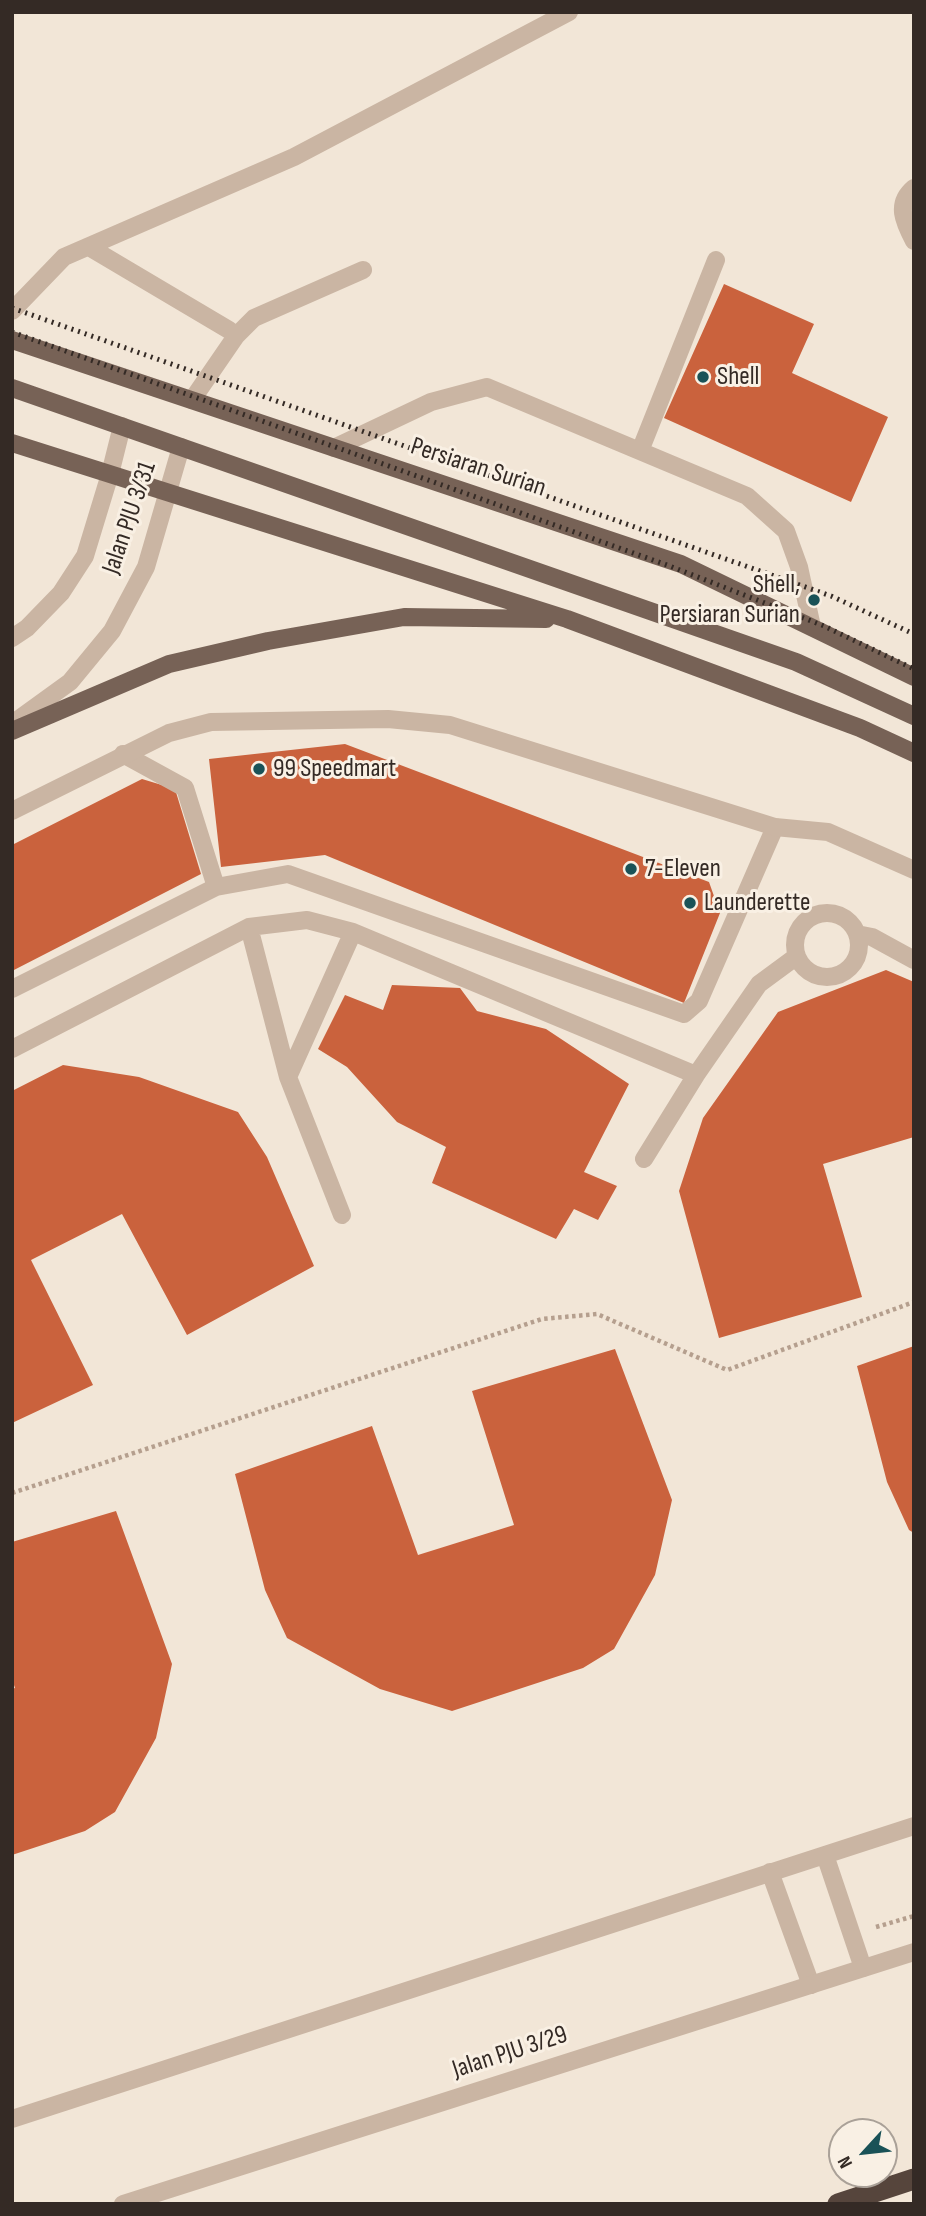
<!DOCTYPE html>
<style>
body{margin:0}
#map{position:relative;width:926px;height:2216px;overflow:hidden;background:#f2e6d7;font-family:"Sofia Sans Condensed",sans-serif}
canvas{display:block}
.frame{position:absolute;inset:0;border:14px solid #342a25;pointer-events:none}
.north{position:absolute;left:828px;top:2118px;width:70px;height:70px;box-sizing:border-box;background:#f9f0e4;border:2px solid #aaa198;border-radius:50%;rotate:243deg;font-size:19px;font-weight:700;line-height:28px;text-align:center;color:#342a25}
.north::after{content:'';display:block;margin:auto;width:24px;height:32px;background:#1a5257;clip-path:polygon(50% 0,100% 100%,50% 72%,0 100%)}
</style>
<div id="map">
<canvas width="926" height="2216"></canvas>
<div class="frame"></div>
<div class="north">N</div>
</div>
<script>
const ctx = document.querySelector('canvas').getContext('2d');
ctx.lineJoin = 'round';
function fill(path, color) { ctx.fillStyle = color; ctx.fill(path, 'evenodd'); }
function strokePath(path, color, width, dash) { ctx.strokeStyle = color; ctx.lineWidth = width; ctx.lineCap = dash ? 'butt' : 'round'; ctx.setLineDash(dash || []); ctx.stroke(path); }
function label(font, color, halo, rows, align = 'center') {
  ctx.font = font + ' "Sofia Sans Condensed",sans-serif'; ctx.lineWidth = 6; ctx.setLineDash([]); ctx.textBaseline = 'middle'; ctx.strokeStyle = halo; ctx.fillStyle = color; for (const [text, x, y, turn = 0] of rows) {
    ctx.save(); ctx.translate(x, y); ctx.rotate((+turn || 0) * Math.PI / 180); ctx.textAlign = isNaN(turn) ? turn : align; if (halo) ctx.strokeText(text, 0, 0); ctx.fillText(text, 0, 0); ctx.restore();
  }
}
fill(new Path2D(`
 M724,284L814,324L792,373L888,417L851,502L664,418Z
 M345,744L709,882L720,913L684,1003L325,855L221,867L209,759Z
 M142,779L175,789L201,874L12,971V845Z
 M886,970L914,982V1137L823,1164L862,1297L719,1338L679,1191L703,1118L778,1012Z
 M392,985L460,988L477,1011L546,1029L629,1084L584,1172L617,1186L598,1220L574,1209L556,1239L432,1183L446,1147L397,1122L347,1067L318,1049L345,995L383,1010Z
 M63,1065L139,1077L238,1112L267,1157L314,1266L187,1335L122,1214L31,1260L93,1385L12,1423V1091Z
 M914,1346V1533L909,1530L887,1482L857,1366Z
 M615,1349L672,1500L655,1575L614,1649L583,1668L452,1711L380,1689L287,1638L265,1590L235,1474L372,1426L418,1555L514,1525L472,1391Z
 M116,1511L172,1664L156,1738L115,1812L85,1831L12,1855V1689L15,1688L12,1679V1542Z`), '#ca623d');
strokePath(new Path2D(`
 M12,1493L542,1319L597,1314L727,1370L914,1302
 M876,1927L914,1916`), '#b59f8e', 4.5, [3.5, 3.5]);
strokePath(new Path2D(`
 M914,188C895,204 904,222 914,241
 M89,247L229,330L236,336
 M12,311L64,257L294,157L569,12
 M192,400L236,336L254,318L363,270
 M334,448L431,402L487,387L747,496L786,531L799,567L812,627
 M640,451L716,260
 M123,754L185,788L216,887
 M795 945a32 32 0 1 1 64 0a32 32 0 1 1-64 0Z
 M249,927L288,1077L342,1215
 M857,934L872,937L914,960
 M12,989L216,887L288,874L684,1014L699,1001L775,827
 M12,1049L249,927L307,920L353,932L696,1075L759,984L797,956
 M288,1077L353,932
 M644,1159L696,1075
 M825,1855L863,1968
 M770,1872L811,1985
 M12,2119L914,1826`), '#cab5a3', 18);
strokePath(new Path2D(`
 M12,811L169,733L211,722L388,719L450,725L775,827L828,832L914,870
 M123,2204L914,1952`), '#cab5a3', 18);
strokePath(new Path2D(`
 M12,638L27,628L61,593L85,556L110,474L122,426
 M12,724L70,682L112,631L146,567L181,447`), '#cab5a3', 18);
strokePath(new Path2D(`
 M12,340L681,564L914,677
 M12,388L796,662L914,716
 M12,443L567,619L860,728L914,753
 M12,731L169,664L268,641L404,617L546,619`), '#776256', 18);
strokePath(new Path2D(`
 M838,2204L914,2179`), '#56453c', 21);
strokePath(new Path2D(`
 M12,308L831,596L914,634
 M12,332L667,565L824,626L914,669`), '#342a25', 5, [2, 5]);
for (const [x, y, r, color] of [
 [703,377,7,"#1a5257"],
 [814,600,7,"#1a5257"],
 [259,769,7,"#1a5257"],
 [631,869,7,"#1a5257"],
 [690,903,7,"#1a5257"]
]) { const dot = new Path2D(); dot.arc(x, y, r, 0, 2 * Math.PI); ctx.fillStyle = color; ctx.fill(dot); strokePath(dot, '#f9f0e4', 2.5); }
label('26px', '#342a25', '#f9f0e4', [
 ["Shell",717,377],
 ["Shell,",800,585,"right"],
 ["Persiaran Surian",800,615,"right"],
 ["99 Speedmart",273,769],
 ["7-Eleven",645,869],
 ["Launderette",704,903]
], 'left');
label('26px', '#342a25', '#f9f0e4', [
 ["Persiaran Surian",478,468,18],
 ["Jalan PJU 3/31",130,518,-71],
 ["Jalan PJU 3/29",510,2053,-18]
]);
</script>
